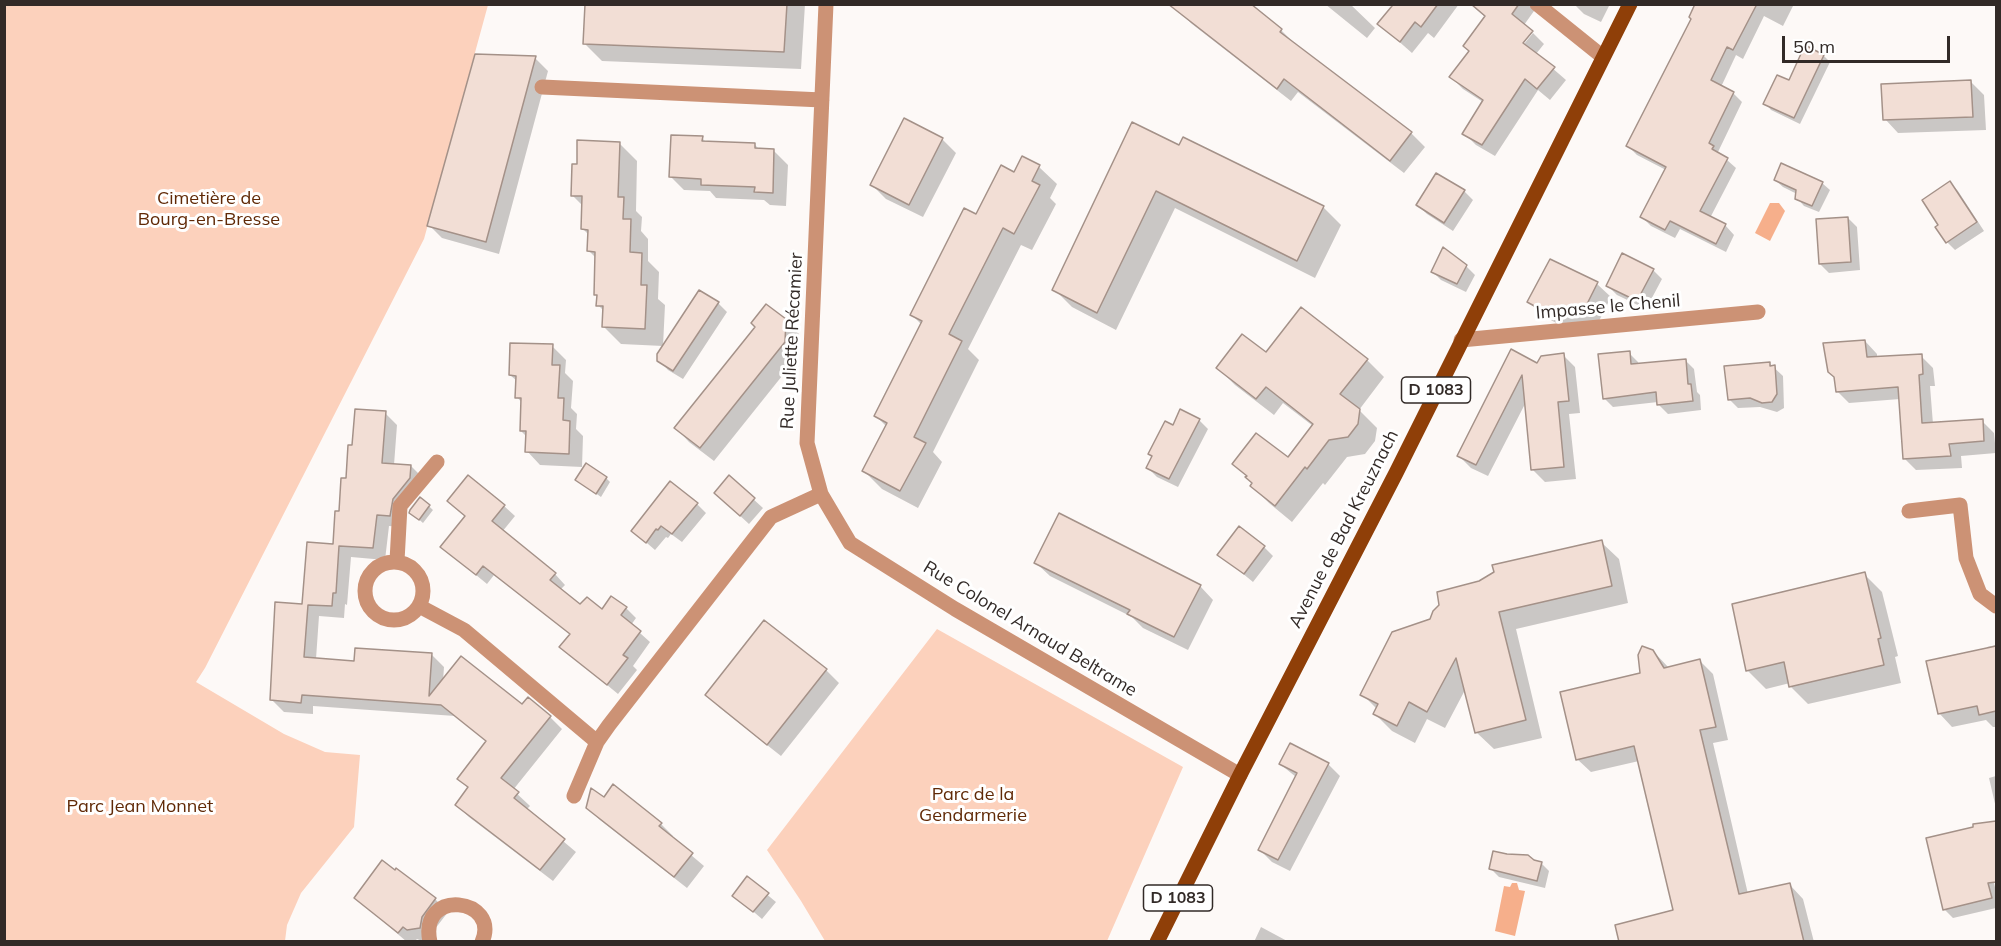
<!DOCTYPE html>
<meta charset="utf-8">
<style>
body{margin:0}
#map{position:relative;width:2001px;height:946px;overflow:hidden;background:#fdf9f7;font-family:Mulish,sans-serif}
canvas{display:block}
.frame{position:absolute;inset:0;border:6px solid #322a27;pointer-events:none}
.scale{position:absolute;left:1782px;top:36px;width:168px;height:27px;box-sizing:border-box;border:3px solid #322a27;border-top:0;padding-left:8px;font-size:18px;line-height:21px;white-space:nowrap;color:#322a27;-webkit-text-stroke:4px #fff;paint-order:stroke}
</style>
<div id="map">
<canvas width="2001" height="946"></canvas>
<div class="frame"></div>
<div class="scale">50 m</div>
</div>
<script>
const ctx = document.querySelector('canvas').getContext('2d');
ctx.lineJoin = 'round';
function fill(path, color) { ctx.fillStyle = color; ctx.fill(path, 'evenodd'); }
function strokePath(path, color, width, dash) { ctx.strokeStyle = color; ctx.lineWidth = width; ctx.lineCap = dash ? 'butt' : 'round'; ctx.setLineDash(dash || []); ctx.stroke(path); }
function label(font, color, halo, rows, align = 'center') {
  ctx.font = font + ' Mulish,sans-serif'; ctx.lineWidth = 6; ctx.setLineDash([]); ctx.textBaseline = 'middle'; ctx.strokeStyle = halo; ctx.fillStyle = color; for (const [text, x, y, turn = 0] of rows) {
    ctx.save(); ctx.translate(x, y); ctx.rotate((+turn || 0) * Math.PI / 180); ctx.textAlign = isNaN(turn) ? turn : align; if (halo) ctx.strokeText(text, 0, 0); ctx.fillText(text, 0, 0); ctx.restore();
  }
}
fill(new Path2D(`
 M5,5H488L424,239L205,668L196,682L284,734L325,752L360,755L354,827L301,893L287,925L285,941L5,942Z
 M937,629L1183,767L1107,941H825L801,901L767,850Z`), '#fcd1bc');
fill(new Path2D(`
 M1770,203H1779L1785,211L1770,241L1755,233Z
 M1512,883H1517L1519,890L1525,891L1515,936L1495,931L1504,886L1510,887Z`), '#f6af8b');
fill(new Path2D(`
 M586,4H805L801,69L602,61L584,43Z
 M1325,4H1350L1375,28L1367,38Z
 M1395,4H1459L1434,38L1428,33L1412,53L1379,24Z
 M1470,4H1539L1524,25L1518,47L1520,49L1533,33L1544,44L1536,54L1566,80L1550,100L1538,90L1495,156L1476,145L1464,133L1483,102L1463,89L1451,77L1470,52L1485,17Z
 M1610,4L1601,22L1584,14L1575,5Z
 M1699,4H1794L1783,26L1764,16L1743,59L1736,55L1721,87L1733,93L1742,102L1718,152L1736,168L1710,218L1725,225L1734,235L1726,252L1680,229L1675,238L1651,226L1642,217L1666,170L1637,155L1628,146Z
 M1178,11L1281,30L1294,43L1411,133L1425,147L1404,173L1298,92L1291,101L1192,24Z
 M1805,47L1824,56L1830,62L1800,124L1771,110L1765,103L1789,82Z
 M535,58L548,71L499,254L442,238L429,225Z
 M1971,82L1984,95L1986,130L1898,133L1885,119Z
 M702,138L707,143L755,145L760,150L774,151L788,165L786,206L770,205L764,200L716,198L710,191L684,190L671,177Z
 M942,139L956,153L923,217L886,199L872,185Z
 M619,143L637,161L636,211L642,217L641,231L648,239V261L659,272L658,299L665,305L663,346L621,344L603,326L604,311L598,305V297L595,294L597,259L589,251V235L583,229L584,207L572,195L578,165Z
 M1180,147L1323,207L1341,225L1315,278L1175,208L1116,330L1072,307L1054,289Z
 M1039,167L1057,184L1050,198L1056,204L1032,250L1021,245L968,349L979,360L933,452L942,462L918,508L882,489L864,471L886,426L876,416L922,325L912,315L976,216L1015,174Z
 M1775,180L1822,183L1830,190L1819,212L1804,206L1797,198V194L1783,187Z
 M1950,183L1958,191L1984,231L1955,250L1947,242L1940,225Z
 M1464,191L1473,200L1453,231L1427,214L1418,205Z
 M1848,218L1857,227L1860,270L1829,273L1820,264Z
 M1466,266L1475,275L1466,292L1441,280L1432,271Z
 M1653,270L1662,279L1646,309L1617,295L1608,286Z
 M1597,284L1611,297L1597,325L1566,328L1543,316L1529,302Z
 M718,303L727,312L683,379L668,370L659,360Z
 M785,320L799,334L798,356L714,461L689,442L676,428Z
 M1865,341L1877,354V358L1921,356L1933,368L1935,386H1930L1933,424L1982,421L1994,433L1996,453L1961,456L1962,468L1916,470L1904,458L1900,399L1849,403L1837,391Z
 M552,346L566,360L565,373L573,381L571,408L577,414L576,429L583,436L582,467L540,465L527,451V437L521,431L522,403L517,397V381L510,375Z
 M1511,351L1538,365L1563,355L1575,367L1580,413L1569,414L1576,479L1545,482L1533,470L1526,402L1488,476L1471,468L1459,456Z
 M1629,353L1638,362L1639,365L1685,360L1694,369L1697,392L1700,395L1701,410L1668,414L1659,405L1658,402L1613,407L1604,398Z
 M1266,354L1367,360L1384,377L1359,410L1377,428L1375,441L1365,454L1347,457L1325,485L1323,483L1292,522L1269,503L1252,486L1253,483L1234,463L1288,459L1313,426L1283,403L1274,415L1235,385L1218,368Z
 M1769,363L1783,376L1784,408L1777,412L1760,407L1738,408L1729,399Z
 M385,413L397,425L394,465L411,466L423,478L404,512L401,527L389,526L385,560L351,557L347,605L345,604L344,618L319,616L316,659L356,662L432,655L444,667L443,681L550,717L562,729L513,790L530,806L526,810L576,852L553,881L469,817L457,805L469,789L459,779L487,742L455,716L313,706V714L284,712L272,700L304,606L334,546L354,447Z
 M1199,420L1208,429L1178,487L1157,477L1148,468L1173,427Z
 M729,477L763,508L749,524L725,502Z
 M606,478L610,482L601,497L577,480Z
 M421,499L433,510L423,523L415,516Z
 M449,501L504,506L515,516L502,532L555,574L565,585L560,590L581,606L602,611L626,608L636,618L631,625L650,642L633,666L637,670L618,694L561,647L571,635L494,575L487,584L442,547L466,517Z
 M697,504L706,513L682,542L671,534L668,538L666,537L655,550L633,531Z
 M1601,542L1619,559L1628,603L1516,629L1542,738L1494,749L1476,732L1465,690L1445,728L1427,719L1415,743L1392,731L1375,714L1377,709L1362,694L1431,621L1480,583Z
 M1264,547L1273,556L1253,582L1219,554Z
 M1036,563L1200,586L1213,600L1188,650L1143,628L1132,617L1050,576Z
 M1864,574L1882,592L1898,656L1895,657L1901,683L1808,704L1790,686V683L1766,689L1748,671Z
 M764,622L826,670L839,683L781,756L720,708L707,695Z
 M1996,645V727H1993L1986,720L1952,727L1939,713L1988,649L1987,647Z
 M1653,651L1669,668L1700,661L1713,674L1728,740L1713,743L1748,894L1790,885L1803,899L1814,942H1620L1675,912L1639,761L1591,772L1577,759L1641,675Z
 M1280,764H1328L1340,776L1290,871L1272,862L1260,850L1296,777Z
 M1996,776V808L1989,778Z
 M604,799L661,824L673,836L671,838L704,866L687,888L600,820L588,808Z
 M1996,822V848L1987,850L1996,892V908L1953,918L1944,909L1974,825Z
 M1533,862L1541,863L1549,871L1545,888L1499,877L1491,869Z
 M747,878L776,902L762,919L734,895Z
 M356,898L435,899L448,912L425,942L417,939L414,942H407Z
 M1261,927L1289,942H1254Z`), '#0003');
const building = new Path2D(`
 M585,4H787L784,52L583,44Z
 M1168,4H1251L1282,29L1280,32L1412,132L1390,161L1284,79L1277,89Z
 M1390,4H1438L1421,27L1415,22L1400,42L1377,24L1392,6Z
 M1471,4H1519L1512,14L1533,31L1523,43L1555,67L1537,89L1525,79L1482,145L1462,134L1483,100L1449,77L1469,51L1463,46L1485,16Z
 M1695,4H1757L1733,50L1727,47L1711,80L1734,92L1709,143L1714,146L1712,149L1728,158L1700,211L1726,224L1716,244L1670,221L1665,230L1640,217L1666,167L1626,146L1691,19L1689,17Z
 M1805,45L1824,55L1794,118L1763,104L1777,75L1789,80Z
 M475,54L536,56L486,242L427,226Z
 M1971,80L1973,117L1883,120L1881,84Z
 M904,118L943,138L909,205L870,185Z
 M1132,122L1179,145L1183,137L1324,206L1297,261L1156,191L1097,313L1052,290Z
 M671,135L703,136L702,141L755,143V148L774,149L773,193L754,192L755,187L701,185V179L669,177Z
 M577,140L620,142L618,197H624L623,219H631L630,252L642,253L641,285H647L645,329L602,327L603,306H596L597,295H594L595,252L587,251L588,230L581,229L582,196H571L572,164H577Z
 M1022,156L1040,165L1032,181L1040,185L1014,234L1003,228L949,334L962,341L914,437L926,443L900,491L862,471L887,423L874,416L922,321L910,315L964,208L976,214L1001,165L1014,172Z
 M1781,163L1823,182L1812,206L1795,199L1796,190L1774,180Z
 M1436,173L1465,190L1444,223L1416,205Z
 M1950,181L1977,222L1946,243L1935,227L1938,225L1922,200Z
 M1848,217L1851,262L1819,264L1816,219Z
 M1443,247L1467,265L1457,284L1431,272Z
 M1622,253L1654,269L1637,301L1606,286Z
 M1550,259L1598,282L1583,312L1551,315L1527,302Z
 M699,290L719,302L673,371L657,361V354Z
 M766,304L786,319L785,342L700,448L674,428L755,327L751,323Z
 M1301,307L1368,359L1340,394L1360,409L1358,424L1348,437L1329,440L1307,469L1305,467L1275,506L1250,486L1252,483L1245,477L1247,476L1232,464L1256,433L1288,457L1313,424L1266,387L1256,399L1216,368L1242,334L1266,352Z
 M1865,340L1867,357L1922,354L1923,374L1919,375L1922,423L1983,419L1984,441L1949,444L1951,456L1903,459L1898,387L1836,392L1834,377L1828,372L1823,343Z
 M510,343L553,344L552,365H560L558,398H564L563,420L570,421L569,454L525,452L526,431H520L521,398H515L516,376L509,375Z
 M1511,349L1537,363L1541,356L1564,353L1569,401L1558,402L1564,467L1531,470L1522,375L1476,465L1457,456Z
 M1630,351L1631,364L1686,359L1688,384H1691L1693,401L1657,405L1656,392L1603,399L1598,354Z
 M1770,362V366L1775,365L1777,394L1772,402L1762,403L1750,398L1728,400L1724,366Z
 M355,409L386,411L382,463L411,465L410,478L393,499L390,516L377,515L373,548L339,546L336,593H333L332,606L308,605L304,657L354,661L355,648L432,653L429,696L461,656L522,704L528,697L551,716L501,778L519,792L514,798L565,839L540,870L455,805L468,787L457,779L486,741L441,705L302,695L301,703L270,700L275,602L302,604L307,542L333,544L335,511H339L341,478H346L348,445H352Z
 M1180,409L1200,419L1169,479L1146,468L1152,456L1148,454L1165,421L1173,425Z
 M586,463L607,477L596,494L575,480Z
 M468,475L505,505L492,521L556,573L550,580L580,604L587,597L602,609L611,596L627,607L621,615L641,631L623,655L628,658L607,685L559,647L570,634L483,566L476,575L440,547L465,516L447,501Z
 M729,475L755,498L740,516L714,493Z
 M670,481L698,503L672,534L661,526L658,530L656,529L646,543L631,531Z
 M420,497L430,505L419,520L409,513L410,510Z
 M1059,513L1201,585L1174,637L1127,614L1130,610L1034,563Z
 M1239,526L1265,546L1244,574L1217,555Z
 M1602,540L1612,586L1499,612L1526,720L1475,733L1456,658L1427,712L1409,702L1397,726L1373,714L1378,704L1360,695L1392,632L1430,619L1433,611L1439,605L1437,592L1479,581L1494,572L1492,565Z
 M1865,572L1881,638L1878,639L1884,665L1789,687L1784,662L1746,671L1732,604Z
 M764,620L827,669L767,745L705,695Z
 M1642,646L1653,650L1664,668L1700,659L1716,727L1700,730L1739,894L1790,883L1804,942H1619L1615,925L1673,910L1634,746L1576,760L1560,692L1640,673L1638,655Z
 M1996,646V711L1979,715L1977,706L1938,714L1926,661Z
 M1290,743L1329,763L1278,860L1258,850L1297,773L1279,764Z
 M613,784L662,823L659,826L693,853L674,877L586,808L591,788L604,797Z
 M1996,821V882L1988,883L1992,898L1943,910L1926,838L1973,827V824Z
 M1493,851L1507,854L1528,855L1534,860L1542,862L1537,881L1489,869Z
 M382,860L395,870L396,868L436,898L422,917L420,928L407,930L403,927L398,933L354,898Z
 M747,876L769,893L753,912L732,896Z`);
fill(building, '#f2ded5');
strokePath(building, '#a49188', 1.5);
strokePath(new Path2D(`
 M826,4L807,443L821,494L850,543L955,609L1240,775
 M1537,4L1603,57
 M542,87L822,100
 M1461,340L1758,312
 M1909,511L1960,505L1966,558L1980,594L1996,606
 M397,561L400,506L437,462
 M365 591a29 29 0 1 1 58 0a29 29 0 1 1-58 0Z
 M419,606L464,630L597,742
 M574,796L597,742L609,725L771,517L821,494
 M430,942C418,887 501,898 482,942`), '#cc9275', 15);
strokePath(new Path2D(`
 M1157,942L1240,775L1396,473L1630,4`), '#8f3f08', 15);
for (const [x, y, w] of [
 [1436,390,69],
 [1178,898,69]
]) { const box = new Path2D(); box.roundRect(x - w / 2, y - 13, w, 26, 4.5); ctx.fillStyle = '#fff'; ctx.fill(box); strokePath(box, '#322a27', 1.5); }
label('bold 16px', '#322a27', null, [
 ["D 1083",1436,390],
 ["D 1083",1178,898]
]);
label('18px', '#602906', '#fff', [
 ["Cimetière de",209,199],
 ["Bourg-en-Bresse",209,220],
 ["Parc de la",973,795],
 ["Gendarmerie",973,816],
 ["Parc Jean Monnet",140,807]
]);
label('18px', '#322a27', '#fff', [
 ["Impasse le Chenil",1608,307,-5],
 ["Rue Juliette Récamier",792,341,-87],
 ["Avenue de Bad Kreuznach",1344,529,-63],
 ["Rue Colonel Arnaud Beltrame",1030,629,31]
]);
</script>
